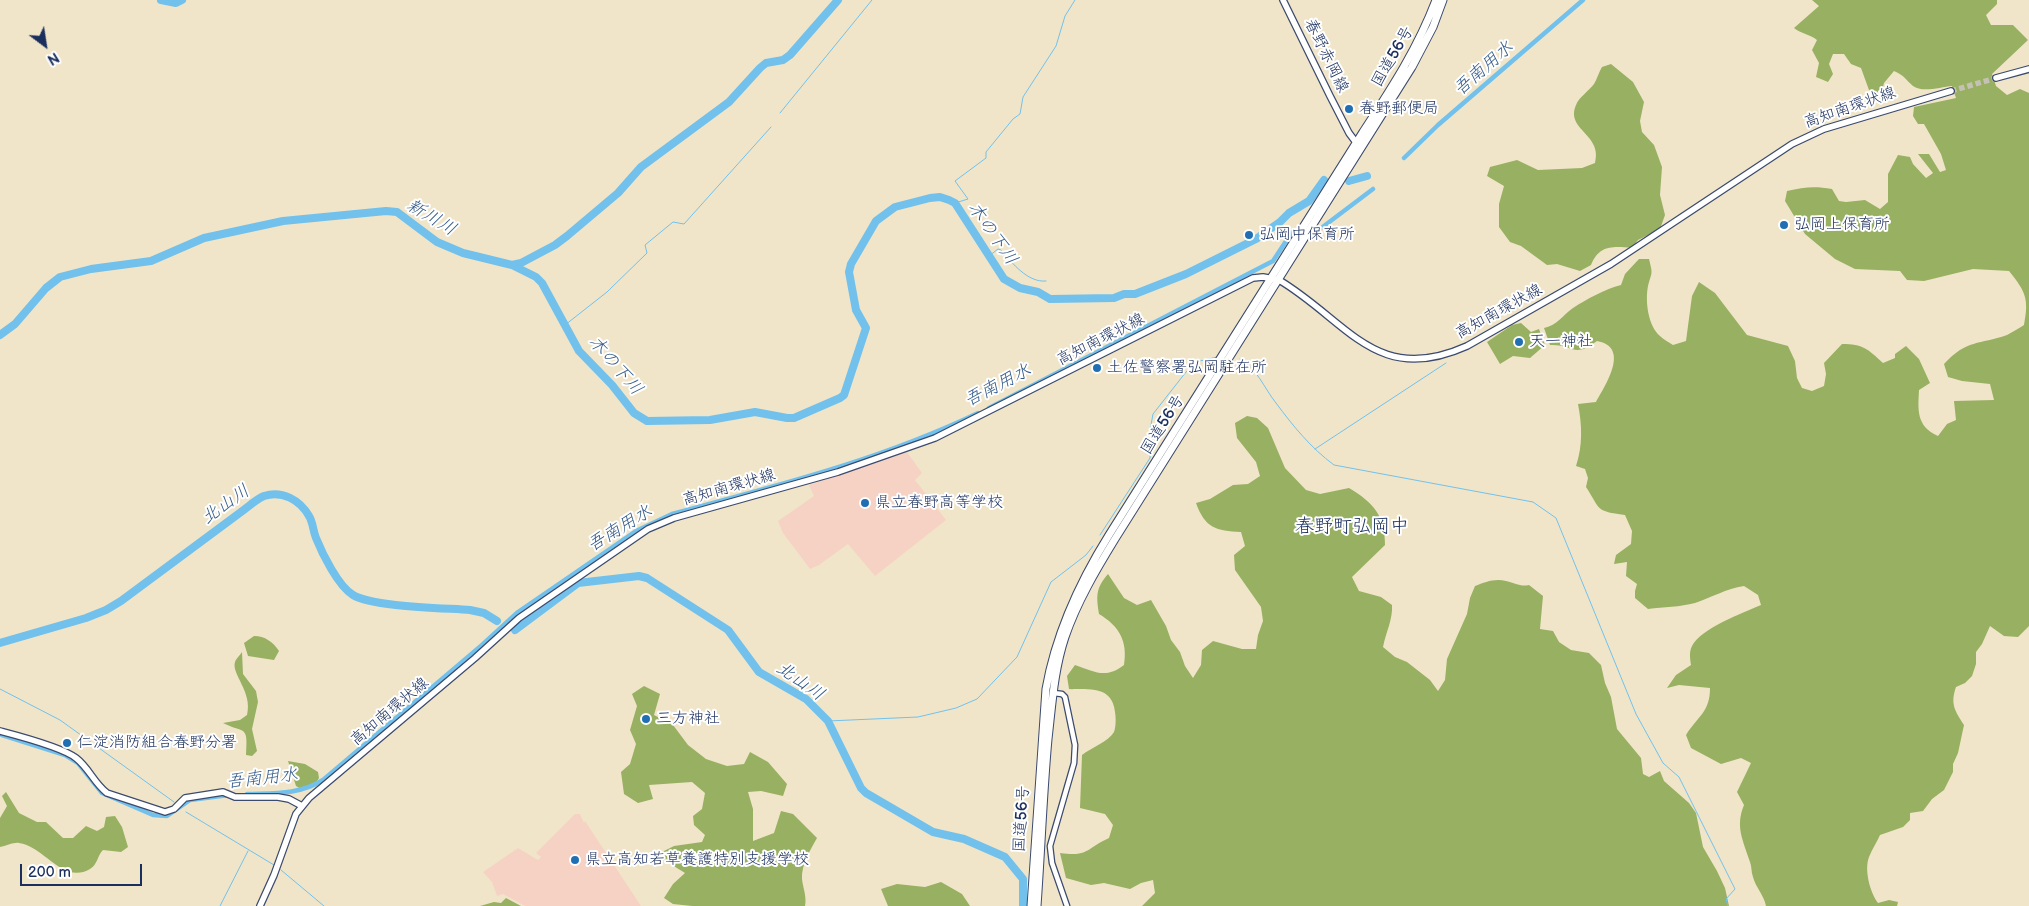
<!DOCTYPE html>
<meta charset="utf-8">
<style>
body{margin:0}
#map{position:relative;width:2029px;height:906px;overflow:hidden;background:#f0e5c9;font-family:"Balsamiq Sans",sans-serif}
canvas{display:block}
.north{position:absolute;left:20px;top:20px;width:50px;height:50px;-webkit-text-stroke:4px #fff;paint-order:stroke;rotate:149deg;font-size:14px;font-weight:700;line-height:20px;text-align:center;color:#1b2f5e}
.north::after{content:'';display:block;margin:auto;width:18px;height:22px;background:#1b2f5e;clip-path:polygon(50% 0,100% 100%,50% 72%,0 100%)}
.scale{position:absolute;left:20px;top:864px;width:122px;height:22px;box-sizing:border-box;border:2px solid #1b2f5e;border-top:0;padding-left:6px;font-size:15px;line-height:18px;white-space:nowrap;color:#1b2f5e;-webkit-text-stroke:4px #fff;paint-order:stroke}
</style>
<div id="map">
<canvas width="2029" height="906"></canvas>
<div class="north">N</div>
<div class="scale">200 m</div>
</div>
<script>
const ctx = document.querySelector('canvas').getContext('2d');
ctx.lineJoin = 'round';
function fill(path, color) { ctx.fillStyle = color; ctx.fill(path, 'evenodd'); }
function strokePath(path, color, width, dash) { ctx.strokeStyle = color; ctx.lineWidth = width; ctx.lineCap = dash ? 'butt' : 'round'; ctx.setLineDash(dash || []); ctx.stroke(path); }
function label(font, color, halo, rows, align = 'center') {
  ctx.font = font + ' "Balsamiq Sans","Klee One",sans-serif'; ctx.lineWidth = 4; ctx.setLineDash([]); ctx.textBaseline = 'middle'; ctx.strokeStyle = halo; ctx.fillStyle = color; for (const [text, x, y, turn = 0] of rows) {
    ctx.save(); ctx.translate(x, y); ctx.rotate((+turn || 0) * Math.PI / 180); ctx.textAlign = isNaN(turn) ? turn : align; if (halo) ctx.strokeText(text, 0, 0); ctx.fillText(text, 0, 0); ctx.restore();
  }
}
fill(new Path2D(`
 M907,452L922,473L915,480L946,520L875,576L848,544L819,565L810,569L783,533L778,521L814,496L809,485Z
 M575,814H580L583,821L584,823L585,821L641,906H525L503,894L497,896L492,882L483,872L518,848L538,860L541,857L536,853Z`), '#f6d2c5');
fill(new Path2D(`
 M1812,0H1997V4L1986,15L1991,25H2013L2028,40L1992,74L1996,86L2007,95L2020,89L2029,93V626L2018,637L2004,636L1990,626L1982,644L1976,652V664L1972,676L1965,683L1956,687C1950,704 1955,711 1964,725L1958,753L1953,764V772L1944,790L1932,799L1923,811L1910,813V820L1903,827L1880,835C1877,842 1872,849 1869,857C1864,870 1870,892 1878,903L1889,900L1898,902L1897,906H1766C1764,895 1756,888 1753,877C1751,872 1752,867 1750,862C1743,840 1735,827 1744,805L1737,792L1751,763L1741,758L1721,764L1691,748L1686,735C1698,716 1710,712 1710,688L1679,685L1667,688L1676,675L1691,665C1690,658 1689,652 1692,646C1701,628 1743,613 1761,605L1758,595L1744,586C1726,589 1712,597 1695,603C1680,607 1664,607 1648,609L1635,598V591L1637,584L1626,576L1627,562L1614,564L1616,555L1631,544L1632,531L1625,515C1595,511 1601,510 1586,487L1588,478L1585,469L1576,466C1583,445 1582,425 1578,404L1596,402C1605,386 1631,347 1597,341C1573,359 1574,344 1550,345L1544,328C1556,326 1563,315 1573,308C1587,299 1605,289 1621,285L1625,274L1639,259H1649C1653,275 1652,271 1648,286C1645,301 1648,326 1660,336C1664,340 1669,342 1673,345L1686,341L1692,296L1699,282L1715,293L1747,335L1788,346L1795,361L1797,378L1802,388L1812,391L1824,386L1826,374L1824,363L1842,344C1863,344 1868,349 1883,363L1895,358V354L1906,346L1919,359L1930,383L1919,390C1918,410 1916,426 1938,436L1947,424L1956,420L1954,401L1994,400L1990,384L1962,381L1948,377L1944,364C1967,339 1979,345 2007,335C2013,332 2019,328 2024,325C2029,299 2026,292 2009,271L1973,269L1924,281L1907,280L1900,271L1855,269L1835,259L1805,234L1785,201L1787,191C1804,187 1815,186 1832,189L1839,201L1846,202L1865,200L1880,209L1888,202V174L1898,155L1910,157L1913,164L1926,178L1933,173L1918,154H1929L1940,172L1946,170L1941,154L1924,124H1918L1913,116L1914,107L1956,98L1952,86C1941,87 1922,93 1913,86C1905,79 1905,76 1894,71L1884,83L1881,95L1869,90L1861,68L1851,64L1844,54H1833L1829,64L1833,74L1828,82L1816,77L1819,63L1812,50L1817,40C1810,34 1801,34 1794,28L1819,6Z
 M1611,64L1633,82L1644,102L1640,121L1642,132L1654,145L1662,167L1660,195L1665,215L1660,229L1638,240L1632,248C1613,246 1599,245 1591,265L1580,271L1557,264L1547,265L1521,246L1510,242L1499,227V204L1504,186L1487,176L1490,167L1517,160L1538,170L1582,168L1595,163C1603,134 1565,130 1576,105C1579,97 1589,91 1594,84C1597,79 1599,72 1602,67Z
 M1521,323L1531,332L1539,329L1545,345L1530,358L1513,356L1500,364L1487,342L1512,325Z
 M1247,416L1257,418L1268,428L1285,468L1306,490L1320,494L1349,488C1374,503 1385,516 1385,545L1352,577L1359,591L1381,597L1392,605C1393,619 1386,632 1383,647L1395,657L1407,662L1430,680L1438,691L1445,680L1447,659L1467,614L1470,598L1475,586C1485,582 1495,578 1506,581C1516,583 1520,587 1529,585L1543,596L1540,629L1553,631L1559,642L1571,650L1589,653L1601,665L1605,683L1611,697L1617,729L1641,758L1643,774L1649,777L1660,771L1664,781L1689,803L1696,813L1703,847L1717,871L1725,888L1729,906H1142L1155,893L1153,880L1141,883L1130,889L1104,883L1091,885L1066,878L1060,853C1089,857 1085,849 1109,838L1113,825L1105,814L1080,808L1082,755C1091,748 1109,741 1114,732C1116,727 1116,718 1115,712C1112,685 1089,690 1069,689L1067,676L1075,665C1095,672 1106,679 1124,665C1128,641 1119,626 1099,614C1096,595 1096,588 1108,574L1124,598L1137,605L1151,600L1166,626L1171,640L1180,652L1185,666L1193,678L1201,665L1202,650L1213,641L1242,649H1256L1258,635L1263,621L1261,607L1235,570L1234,555L1245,546L1241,532C1216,531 1205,528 1196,503L1210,499L1233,485L1248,484L1260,476L1256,462L1237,438L1235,423Z
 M254,636C265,636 273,642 279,651L274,660L248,656L244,643Z
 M242,652L243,674L256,691L258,702L252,729L257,751L252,756L246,755C248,724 245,734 223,723L240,720L247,715C253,692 231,674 235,662C236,659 240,655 242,652Z
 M644,686L660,694L654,715L673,725L688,745L706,759L727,766L744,764L750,752L768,762L787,784L783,796L761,791L748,792L753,809V841L774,833L781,811L793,814L817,838C811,849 801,865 802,879C803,888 807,897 805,906H692L673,904L664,898L673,884L685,873L656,855L674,846L702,842L705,835L694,825L693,816L702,809L705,793L692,782L649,785L653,799L638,803L624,794L621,772L630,764L636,744L630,730L637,706L632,694Z
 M288,761L305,764L318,772L319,778L314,786L303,790L296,786Z
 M6,792L19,813L37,822H46L63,838H73L86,826L97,831L104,827L106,817L115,816L122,827L128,847L121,852L103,850C97,856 98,864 90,869C63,885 44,846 19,843C14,842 6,846 0,847V818L7,806L2,796Z
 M941,882L962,894L970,906H888L881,889L897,884L925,887Z
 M506,898L521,906H480L494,902L501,903Z`), '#98b061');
strokePath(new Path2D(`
 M780,113L872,0
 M955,203L968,199L955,181L986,158V152L1013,119L1020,114L1023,97L1056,46L1065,16L1075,0
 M989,256L998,249L1001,250C1012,263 1028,283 1046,281
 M565,325L607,292L647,253L645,245L673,222L684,224L771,127
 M1240,359C1257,368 1264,388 1276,403C1293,426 1311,448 1334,465L1533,502L1556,518L1636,714L1663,763L1679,777L1735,889L1726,899L1728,906
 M1315,449L1446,363
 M1100,535L1150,458L1151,425L1153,414L1186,372L1200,361L1217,357
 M0,689L60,720L174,802
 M828,721L918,717L956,708L977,699L1017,657L1051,582L1086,555L1093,546
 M186,812L274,865
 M281,870L324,906
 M220,906L248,851`), '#71c1ec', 1);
strokePath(new Path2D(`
 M1404,158L1438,125L1583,0
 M1320,229L1373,189
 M989,408L1273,261L1292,232
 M2,735L65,755L78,763L102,793L153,815L167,816L190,800L229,795
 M247,794C274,793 299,795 323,780L482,645L518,612L636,531L672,514C776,486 880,460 978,413`), '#71c1ec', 4.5);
strokePath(new Path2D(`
 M161,0L176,3L182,0
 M1349,181L1367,176
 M512,265L536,277L542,283L579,351L612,385L634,413L647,421L710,420L755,412L787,418H794L840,398L844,395L866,328L856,310L849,272L851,264L876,221L895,207L930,198L940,197L949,200L955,203L1004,279L1020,288L1038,292L1050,299L1114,298L1124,294H1135L1186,274L1256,239L1280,222L1289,213L1309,201L1324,180
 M0,335L15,324L46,288L60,277L91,269L151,261L204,238L283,221L386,211L397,212L437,242L463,253L512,265L521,263L555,245L567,236L618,193L641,167L729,102L760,68L766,63L783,60L790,55L838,0
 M515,630L578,583L639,576L647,578L728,630L759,672L806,699L828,721L861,788L866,793L933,832L964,839L1005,857L1023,879V906
 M0,643L86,618L106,610L121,601L245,509C250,505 257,499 264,496C282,490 300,500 309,516C313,522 313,531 316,538C322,553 338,586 353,595C373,607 444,608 470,610L484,613L497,621`), '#71c1ec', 8);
strokePath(new Path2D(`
 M1951,91L1996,78`), '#c5c1b4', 5.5, [5.5, 3]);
const minor = new Path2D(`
 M1053,693L1062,694L1065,697L1075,745L1074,763L1050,846L1052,863L1067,906`);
const major = new Path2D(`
 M1283,0L1330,96L1349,133L1358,145
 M1996,78L2029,69
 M0,731C19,736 62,747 76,758C89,768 94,783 107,793L165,812L174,809L185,798L223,792L235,797H278L289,799L302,806
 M260,906L274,875L296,814L309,798L475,658L519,618L648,529L674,518L838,472L935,438L1253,278L1263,277L1279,280C1348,321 1376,387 1467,346L1611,264L1792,144L1824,129L1951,91`);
const highway = new Path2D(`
 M1031,906L1046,689C1056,633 1079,583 1109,535L1363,132C1391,89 1418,48 1436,0
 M1037,906C1041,850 1043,794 1048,739C1052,704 1054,670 1065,637C1077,602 1096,570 1115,539L1412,67L1433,27L1443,0`);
strokePath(minor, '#3b4a6e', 7);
strokePath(major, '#3b4a6e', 8);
strokePath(highway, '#3b4a6e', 9);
strokePath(minor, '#fff', 4.5);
strokePath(major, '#fff', 5.5);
strokePath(highway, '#fff', 7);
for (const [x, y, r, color] of [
 [1349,109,5,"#1f6fb2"],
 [1784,225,5,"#1f6fb2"],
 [1249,235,5,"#1f6fb2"],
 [1519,342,5,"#1f6fb2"],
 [1097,368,5,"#1f6fb2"],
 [865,503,5,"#1f6fb2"],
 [646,719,5,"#1f6fb2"],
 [67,743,5,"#1f6fb2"],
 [575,860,5,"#1f6fb2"]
]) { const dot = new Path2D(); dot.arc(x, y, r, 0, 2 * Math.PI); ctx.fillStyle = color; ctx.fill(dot); strokePath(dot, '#fff', 2); }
label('16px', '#1b2f5e', '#fff', [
 ["春野赤岡線",1326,56,64],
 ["国道56号",1393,57,-60],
 ["高知南環状線",1850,108,-19],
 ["高知南環状線",1499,312,-29],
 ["高知南環状線",1101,340,-27],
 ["国道56号",1163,425,-58],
 ["高知南環状線",729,488,-16],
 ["高知南環状線",390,712,-40],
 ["国道56号",1022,819,-86]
]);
label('16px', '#1b2f5e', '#fff', [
 ["春野郵便局",1359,109],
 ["弘岡上保育所",1794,225],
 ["弘岡中保育所",1259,235],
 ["天一神社",1529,342],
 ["土佐警察署弘岡駐在所",1107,368],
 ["県立春野高等学校",875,503],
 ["三方神社",656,719],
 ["仁淀消防組合春野分署",77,743],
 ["県立高知若草養護特別支援学校",585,860]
], 'left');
label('italic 18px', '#355b89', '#fff', [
 ["吾南用水",1484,69,-41],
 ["新川川",431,218,31],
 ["木の下川",992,234,55],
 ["木の下川",615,366,49],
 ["吾南用水",998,386,-27],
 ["北山川",226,505,-35],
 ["吾南用水",620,529,-31],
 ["北山川",800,682,35],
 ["吾南用水",262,779,-6]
]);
label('19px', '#1b2f5e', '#fff', [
 ["春野町弘岡中",1352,527]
]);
</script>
